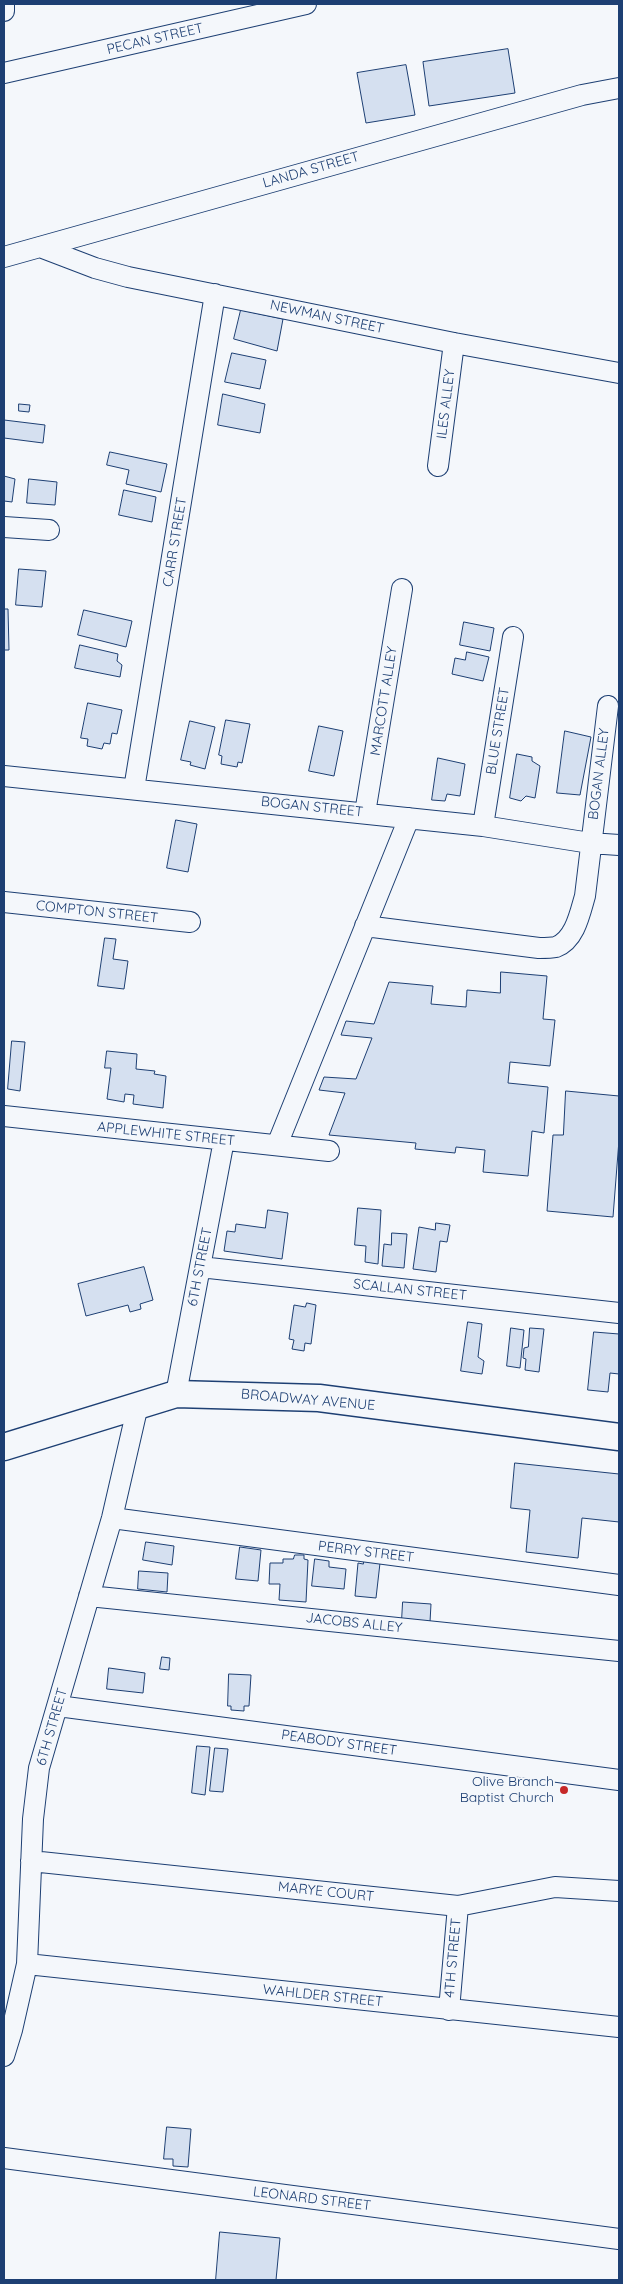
<!DOCTYPE html>
<style>
body{margin:0}
#map{position:relative;width:623px;height:2284px;overflow:hidden;background:#f4f7fb;font-family:Quicksand,sans-serif}
canvas{display:block}
.frame{position:absolute;inset:0;border:5px solid #1d3f73;pointer-events:none}
</style>
<div id="map">
<canvas width="623" height="2284"></canvas>
<div class="frame"></div>
</div>
<script>
const ctx = document.querySelector('canvas').getContext('2d');
ctx.lineJoin = 'round';
function fill(path, color) { ctx.fillStyle = color; ctx.fill(path, 'evenodd'); }
function strokePath(path, color, width, dash) { ctx.strokeStyle = color; ctx.lineWidth = width; ctx.lineCap = dash ? 'butt' : 'round'; ctx.setLineDash(dash || []); ctx.stroke(path); }
function label(font, color, halo, rows, align = 'center') {
  ctx.font = font + ' Quicksand,sans-serif'; ctx.lineWidth = 4; ctx.setLineDash([]); ctx.textBaseline = 'middle'; ctx.strokeStyle = halo; ctx.fillStyle = color; for (const [text, x, y, turn = 0] of rows) {
    ctx.save(); ctx.translate(x, y); ctx.rotate((+turn || 0) * Math.PI / 180); ctx.textAlign = isNaN(turn) ? turn : align; if (halo) ctx.strokeText(text, 0, 0); ctx.fillText(text, 0, 0); ctx.restore();
  }
}
const building = new Path2D(`
 M508,49L515,93L429,106L423,62Z
 M406,65L415,115L366,123L357,73Z
 M241,310L283,319L277,351L234,339Z
 M232,353L266,360L260,389L225,382Z
 M223,394L265,404L260,433L218,425Z
 M19,404L30,405L29,412L19,411Z
 M4,420L45,425L43,443L4,438Z
 M110,452L167,464L161,492L126,484L129,470L107,465Z
 M4,476L15,479L12,502L4,501Z
 M29,479L57,482L55,505L27,503Z
 M124,490L156,497L152,522L119,515Z
 M19,569L46,571L42,607L16,605Z
 M4,609H8L9,650H4Z
 M84,610L132,621L126,647L78,635Z
 M464,622L494,628L490,651L460,645Z
 M80,645L118,654L117,661L122,665L120,677L75,668Z
 M467,652L489,657L483,681L452,674L455,658L465,660Z
 M88,703L122,710L117,734L112,733L110,744L104,743L102,749L87,746L88,739L81,738Z
 M226,720L250,724L242,763L238,762L237,767L221,764L222,756L219,755Z
 M190,721L215,727L205,769L190,765L191,762L181,760Z
 M319,726L343,731L334,776L309,771Z
 M565,731L591,737L580,795L557,793Z
 M517,754L532,757V761L540,766L535,798L526,796L521,801L510,798Z
 M438,758L465,764L460,796L447,794L445,801L432,800Z
 M176,820L197,824L188,872L167,868Z
 M105,938L116,939L113,959L128,961L124,989L98,986Z
 M501,972L547,976L543,1019L555,1020L550,1066L510,1062L508,1083L548,1087L544,1133L532,1131L528,1176L483,1172L485,1150L456,1147L455,1153L415,1149L416,1143L329,1135L345,1093L319,1090L324,1077L356,1079L372,1038L341,1035L346,1021L374,1024L389,982L433,986L431,1004L466,1007L467,990L500,993Z
 M12,1041L25,1042L20,1091L8,1089Z
 M107,1051L137,1054L136,1069L155,1071L154,1074L166,1076L163,1108L133,1104L134,1095L125,1094L124,1102L107,1099L111,1068H105Z
 M566,1091L619,1096V1140L613,1217L547,1211L553,1135H563Z
 M358,1208L381,1210L378,1264L365,1262L366,1246L355,1245Z
 M268,1210L288,1213L282,1259L224,1251L227,1231L235,1232L236,1224L265,1228Z
 M436,1223L450,1225L447,1242L440,1241L436,1272L413,1269L419,1227L435,1230Z
 M392,1233L407,1234L404,1268L382,1266L384,1244L391,1245Z
 M144,1267L153,1300L140,1304L141,1309L130,1312L128,1305L86,1316L78,1284Z
 M307,1303L316,1305L311,1344L305,1343L304,1351L292,1349L294,1340L289,1339L294,1305L305,1307Z
 M468,1322L482,1324L478,1357L484,1361L482,1374L461,1371Z
 M511,1328L524,1330L520,1368L507,1366Z
 M530,1328L544,1329L539,1372L525,1370L526,1359L523,1358L524,1348L528,1347Z
 M594,1332L619,1334V1374L610,1373L608,1392L588,1390Z
 M515,1463L619,1474V1522L582,1518L578,1558L526,1552L530,1510L511,1508Z
 M146,1542L174,1546L172,1565L143,1560Z
 M240,1547L261,1550L258,1581L236,1579Z
 M295,1555H304V1559L308,1560L306,1602L279,1600L280,1584H269L270,1563H283V1559H293Z
 M364,1558L380,1563L376,1598L355,1596L358,1563L363,1564Z
 M315,1559L329,1561V1567L346,1569L344,1589L312,1586Z
 M139,1571L168,1573L167,1592L138,1589Z
 M403,1602L431,1604L430,1622L402,1620Z
 M162,1657L170,1658L169,1670L160,1669Z
 M109,1668L145,1673L143,1693L107,1689Z
 M229,1674L251,1675L249,1706H244V1711L231,1710V1706H228Z
 M197,1746L210,1747L205,1795L192,1793Z
 M215,1748L228,1749L223,1792L210,1791Z
 M167,2127L191,2129L188,2167L173,2166V2159H164Z
 M220,2232L280,2238L276,2280H216Z`);
fill(building, '#d5e0f0');
strokePath(building, '#1d3f73', 1);
const minor = new Path2D(`
 M4,11V4
 M4,73L306,4
 M40,247L95,268L128,277L454,343L619,373
 M4,257L582,95L619,88
 M438,466L454,343
 M4,527L49,530
 M4,776L483,826L590,843L619,845
 M134,789L215,294
 M365,813L402,589
 M483,826L513,637
 M4,902L190,922
 M365,926L539,948C544,948 551,948 556,947C575,940 580,913 585,896L608,706
 M4,1116L329,1151
 M277,1145L409,818
 M200,1267L619,1313
 M176,1394L224,1140
 M112,1518L619,1585
 M89,1596L619,1651
 M58,1706L619,1780
 M31,1861L458,1906L555,1887L619,1891
 M27,1964L619,2027
 M449,2010L458,1906
 M4,2056L12,2030L27,1964L33,1819L39,1768L112,1518L138,1405
 M4,2158L619,2239`);
const major = new Path2D(`
 M4,1447L176,1394L319,1398L619,1437`);
strokePath(minor, '#1d3f73', 22);
strokePath(major, '#1d3f73', 29);
strokePath(minor, '#f4f7fb', 20);
strokePath(major, '#f4f7fb', 26);
for (const [x, y, r, color] of [
 [564,1790,5,"#c62828"]
]) { const dot = new Path2D(); dot.arc(x, y, r, 0, 2 * Math.PI); ctx.fillStyle = color; ctx.fill(dot); strokePath(dot, '#f4f7fb', 2); }
label('14px', '#1d3f73', '#f4f7fb', [
 ["PECAN STREET",155,39,-13],
 ["LANDA STREET",311,170,-16],
 ["NEWMAN STREET",327,317,12],
 ["ILES ALLEY",446,404,-83],
 ["CARR STREET",175,542,-81],
 ["MARCOTT ALLEY",384,701,-81],
 ["BLUE STREET",498,731,-81],
 ["BOGAN ALLEY",599,774,-83],
 ["BOGAN STREET",312,807,6],
 ["COMPTON STREET",97,912,6],
 ["APPLEWHITE STREET",166,1134,6],
 ["6TH STREET",200,1267,-79],
 ["SCALLAN STREET",410,1290,6],
 ["BROADWAY AVENUE",308,1400,5],
 ["PERRY STREET",366,1552,7],
 ["JACOBS ALLEY",354,1623,6],
 ["6TH STREET",52,1727,-74],
 ["PEABODY STREET",339,1743,8],
 ["MARYE COURT",326,1892,6],
 ["4TH STREET",453,1958,-85],
 ["WAHLDER STREET",323,1996,6],
 ["LEONARD STREET",312,2199,7]
]);
label('14px', '#1d3f73', '#f4f7fb', [
 ["Olive Branch",554,1782],
 ["Baptist Church",554,1798]
], 'right');
</script>
